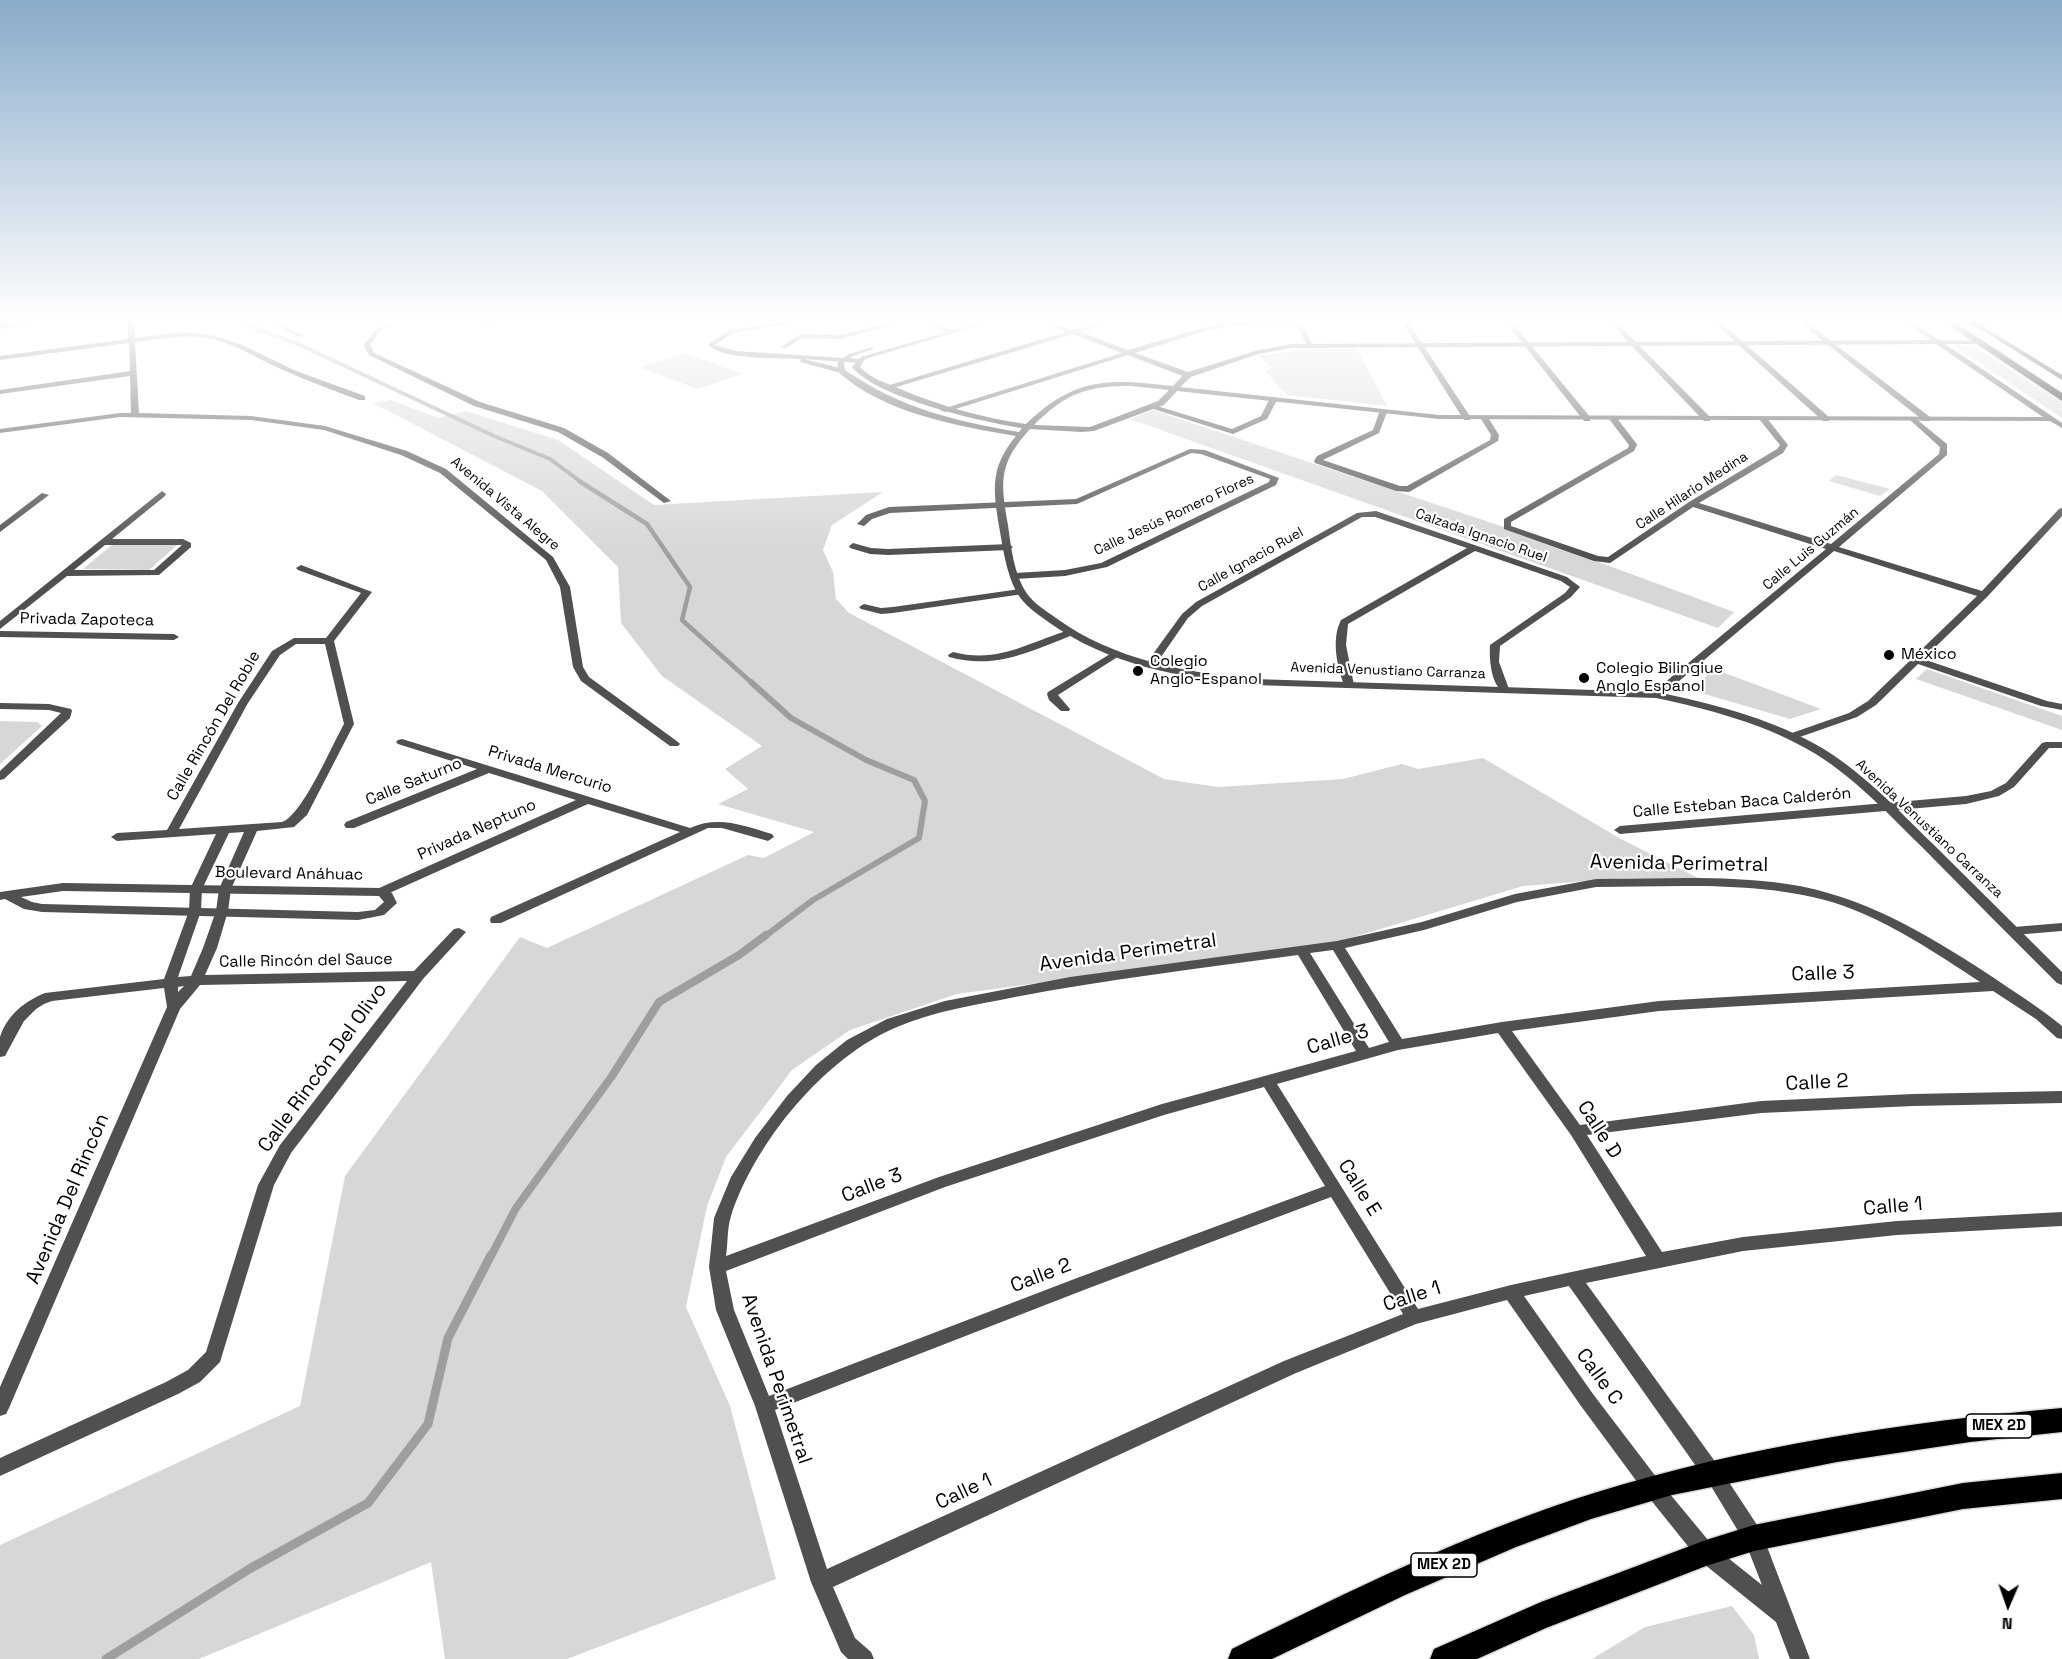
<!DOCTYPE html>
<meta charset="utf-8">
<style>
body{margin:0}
#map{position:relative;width:2062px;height:1659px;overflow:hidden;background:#fff;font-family:"Space Grotesk",sans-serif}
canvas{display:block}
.north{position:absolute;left:1978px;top:1575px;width:60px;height:60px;-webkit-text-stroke:4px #fff;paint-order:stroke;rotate:182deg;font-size:16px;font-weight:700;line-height:24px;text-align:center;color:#000}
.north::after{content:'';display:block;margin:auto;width:21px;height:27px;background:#000;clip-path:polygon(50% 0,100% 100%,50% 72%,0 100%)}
</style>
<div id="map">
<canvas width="2062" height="1659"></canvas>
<div class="north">N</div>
</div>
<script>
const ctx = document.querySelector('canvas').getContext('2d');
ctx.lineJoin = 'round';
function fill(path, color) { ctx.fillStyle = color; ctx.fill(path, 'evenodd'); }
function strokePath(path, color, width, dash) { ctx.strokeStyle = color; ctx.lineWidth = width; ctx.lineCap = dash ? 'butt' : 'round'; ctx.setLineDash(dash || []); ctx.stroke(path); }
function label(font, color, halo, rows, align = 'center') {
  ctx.font = font + ' "Space Grotesk",sans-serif'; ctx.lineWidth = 4.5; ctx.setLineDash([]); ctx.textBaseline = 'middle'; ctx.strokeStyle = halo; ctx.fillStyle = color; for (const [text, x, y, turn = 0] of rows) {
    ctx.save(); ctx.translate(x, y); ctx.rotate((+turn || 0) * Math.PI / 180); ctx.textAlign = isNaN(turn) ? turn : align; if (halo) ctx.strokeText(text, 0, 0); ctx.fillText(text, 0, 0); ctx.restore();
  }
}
fill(new Path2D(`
 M1959,344L1980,350L2062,403V418L1954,346Z
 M1308,349H1357L1387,406L1287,395L1265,371L1272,368L1259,356Z
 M685,353L742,374L697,389L640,367Z
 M391,400L438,418L466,411L558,440L654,505L883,492L832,525L823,550L833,572L836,599L849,613L1164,779L1218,787L1343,779L1402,764L1418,769L1483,758L1621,839L1698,878H1626L1523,886L1334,943L957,994L850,1030L792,1070L726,1157L707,1206L686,1307L730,1406L776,1579L567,1659H445L431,1562L199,1659H0V1545L300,1406L345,1176L520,937L547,948L748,855L764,858L814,832L718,804L748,789L725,769L762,746L662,676L621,623L618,567L542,491L373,403Z
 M1153,410L1501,526L1734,612L1718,628L1130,419Z
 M1836,475L1890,489L1880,496L1829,481Z
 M113,544L177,545L149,570L83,569Z
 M1714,669L1821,709L1790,719L1691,690Z
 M1927,669L2062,716V730L1916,679Z
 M0,721L37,722L42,726L0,764Z
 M1732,1606L1754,1635L1759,1659H1592L1645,1627Z`), '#d7d7d7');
strokePath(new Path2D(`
 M237,322L298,344L494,436L550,459L581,482`), '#9e9e9e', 4);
strokePath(new Path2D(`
 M579,481L647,524L690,587L682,620L752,683`), '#9e9e9e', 4.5);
strokePath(new Path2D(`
 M751,682L791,718L866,760L914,780L925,801L919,838L813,900L764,937`), '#9e9e9e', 6);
strokePath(new Path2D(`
 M491,1256L516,1208L612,1076L659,1002L739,955L766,935`), '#9e9e9e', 8);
strokePath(new Path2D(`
 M106,1659L251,1568L368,1503L428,1424L448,1338L491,1255`), '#9e9e9e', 9);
const trunk = new Path2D(`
 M1944,322H1954L2062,393V401Z
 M1964,322H1976L1986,327L1981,330Z
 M2062,1408V1432L1970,1442L1837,1462L1672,1495L1591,1519L1516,1547L1405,1595L1272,1659H1228L1232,1649C1349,1591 1469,1532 1594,1493C1745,1446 1905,1422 2062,1408Z
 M2062,1473V1499L1963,1509L1754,1551L1706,1566L1546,1628L1477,1659H1430L1434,1649L1541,1602L1706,1540L1754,1525L1963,1483Z`);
strokePath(trunk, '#dbdbdb', 3);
fill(new Path2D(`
 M26,322H44L0,329V325Z
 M128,322H134L135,338L185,332L216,336L240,344L296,371L365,396V400H359C333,390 307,381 281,369C255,358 230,340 200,337C178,335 156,340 135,342L139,413L251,416L325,426L407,451L446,469L553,557L570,587L583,667L589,677L678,742L680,744L678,746H670L581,681L573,667L560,587L546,560L440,473L401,455L324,430L251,420L120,417L0,433V429L120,413H131L130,376L0,394V390L130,371L129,343L0,360V356L128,339Z
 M269,322H277L304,336L299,337Z
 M389,322H397L379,332L370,345L374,353L480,402L564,428L608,453L671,501L664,503L602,457L558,432L474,406L369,355L364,345L375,330Z
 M491,322H501L486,327L483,325Z
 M784,322H800L733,333L715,345L736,351L860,359L863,361L860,363L804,359L844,369L845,371L841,373L800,362L801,359C778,358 723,360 708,345L729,330Z
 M892,322H902L841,339L802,338L786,348L781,347L801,334L841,335Z
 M922,322H931L955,332L950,333Z
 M1043,322C1054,322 1061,328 1071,329C1082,331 1098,322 1110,322L1080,332L1128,350L1206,327L1232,322H1302L1312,344L1307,345L1296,324L1237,325L1209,330L1135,353L1191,373V377H1185L1128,355L946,412L939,410L1122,353L1073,334L890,389L883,387L1066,332Z
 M1402,322H1408L1471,418L1470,420H1464Z
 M1506,322H1512L1590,417V421H1584Z
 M1609,322H1616L1710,417V421H1704Z
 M1713,322H1720L1829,417V421H1823Z
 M1799,322H1806L1930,417V421H1924Z
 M1270,398L1277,400L1267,419L1233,434L1147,407L1154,405L1232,429L1261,416Z
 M1380,410L1387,412L1379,433L1323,460L1400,486H1407L1490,440L1491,435L1481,419L1482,417L1489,419L1499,435L1498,441L1409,492L1396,491L1315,463L1314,461L1317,456L1373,430Z
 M1610,417H1616L1636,443L1637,445L1634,451L1511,522V526L1598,556L1608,557L1689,502L1777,449L1780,445L1759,419L1763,417H1766L1788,445L1783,453L1699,503L1831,544L1939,454L1940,447L1911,421L1910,419L1914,417L1947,444V455L1839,547L1982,591L2059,509L2062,508V516L1987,597L1923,659L2047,701L2062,704V710L2041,706L1918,664L1876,705L1857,717L1797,738H1789L1788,736L1789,734L1849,713L1868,701L1977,596L1834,551L1660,697H1652L1651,695L1652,693L1826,549L1693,507L1610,563L1594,561L1504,529V519L1628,448L1629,445L1609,419Z
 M1190,449L1205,450L1279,478L1276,485L1107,567L1065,576L1015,579L1010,576L1015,573L1065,570L1101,563L1269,482L1270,479L1201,454L1191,453L1077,504L890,513L872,519L864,526L857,524L866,515L889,507L1076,499Z
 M162,491L166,494L165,496L112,539H183L191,543V547L159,575L67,576L0,629V621ZM105,545H182L154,570H74Z
 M42,493L49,495L0,532V525Z
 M1376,511L1567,577L1580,587L1571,597L1500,646L1499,662L1509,689L1508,691L1504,692C1491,686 1489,658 1490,645L1565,593L1570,587L1561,581L1475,551L1348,624L1346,645L1354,685L1349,688L1345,687C1337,668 1331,639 1341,620L1467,548L1375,517H1362L1202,606L1188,618L1154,667L1150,668L1145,665L1182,614L1196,602L1357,513Z
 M853,543L871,548L888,549L1009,544L1013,547L1009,550L888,555L870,554L850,548L849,546Z
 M301,565L372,592L334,641L354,724L307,815L294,827L257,831L231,889L228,911L217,948L205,975L414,971L454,929L459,928L466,932L423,979L291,1153L274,1185L220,1362L200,1382L178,1394L0,1476V1458L166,1382L188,1370L206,1352L258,1185L280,1145L407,981L200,985L180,1009L9,1408L6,1414L0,1416V1387L167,1007L164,988L52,1001L44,1004L36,1009L24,1021L5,1056L0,1057C0,1051 0,1043 0,1037C7,1015 25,1001 45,993L164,979L189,911L190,889L216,834L117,841L111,837L117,833L167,830L238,703L272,651L294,638H326L361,593L298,570L296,568ZM296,644H325L344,724C332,745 302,816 282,822L179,829L248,703L280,655ZM244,832L219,889L216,911L203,948L191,976L178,977L201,911L202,889L229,833ZM184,986L178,992V987Z
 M1020,589L1023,590V594L893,613L881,614L861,609L859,607L864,604L881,608L893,607Z
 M1070,630L1073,631V635C1031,651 996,670 949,657L948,655L953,652C999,664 1028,642 1070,630Z
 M0,631L174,634L179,637L174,640L0,637Z
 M1115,651L1120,654L1119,656L1058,695L1070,709L1069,711H1061L1049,700L1047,694L1048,692Z
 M0,703L49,704L71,709L72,711L70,718L4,779L0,780V771L61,713L49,710L0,709Z
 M402,739L690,828C719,815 744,826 772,834L774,837L768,841L722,828H708L501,923H491L490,920L491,917L680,832L588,804L385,895H377L375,892L377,889L576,800L489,773L354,828H346L344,825L346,822L477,769L398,744L396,742L398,740Z
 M2046,742H2062V748H2049L2014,787L1999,796L1966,804L1620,834L1614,830L1620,826L1966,796L1991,791L2006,783L2042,743Z
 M1596,879C1658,879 1725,875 1787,884C1862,895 1925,933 1988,974C2013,991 2039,1007 2062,1026V1039L2057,1038L2036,1019L1993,991L1659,1011L1512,1031L1580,1125L1761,1101L1913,1094L2062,1091V1103L1913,1106L1761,1113L1587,1135L1662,1252L1743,1237L1897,1221L2062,1212V1226L1897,1235L1743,1251L1586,1283L1719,1467L1721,1473L1719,1479L1712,1482L1705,1479L1569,1286L1524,1296L1593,1394L1660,1482L1663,1488L1660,1494L1653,1497L1646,1494L1581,1406L1507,1300L1416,1324L1296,1373L833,1587L855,1638L871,1652L874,1659H848L841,1652L811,1582L755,1406L716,1310L709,1267L714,1218L731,1177L755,1138L787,1096L816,1065L847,1040L887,1019L945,1001L1070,977L1337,941L1422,922L1515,894ZM1596,887C1674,887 1767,880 1841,905C1892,923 1936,953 1980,982L1659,1001L1502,1022L1402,1039L1345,948L1424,930L1517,902ZM1333,950L1389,1042L1369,1048L1310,953ZM1298,955L1356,1051L1162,1104L939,1177L726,1256C728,1243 727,1228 731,1216C755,1142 825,1057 897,1027C934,1011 976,1005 1015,997C1109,979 1203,968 1298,955ZM1498,1033L1571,1135L1646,1256L1511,1285L1418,1309L1277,1084L1398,1050ZM1264,1087L1325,1186L1077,1278L769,1396L734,1310L726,1271L945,1187L1164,1115ZM1331,1197L1403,1314L1284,1361L827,1569L775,1410L1089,1288Z
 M2062,923V931L2014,935L2007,931L2014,927Z`), '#505050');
fill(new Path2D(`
 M981,322H991L865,359L860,367C870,378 886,383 900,389C941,406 983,418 1026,424C1076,376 1109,379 1173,386L1185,373L1255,351L1291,344L1931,340L1905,322H1912L1939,340L1981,341V343L1979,344H1945L2062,423V428L2050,421L1439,419L1177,391L1164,405L1094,431L1082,432L1030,429C999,463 1000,480 1008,525C1011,547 1014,576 1028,595C1035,604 1046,611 1056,618C1114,660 1184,672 1254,679L1656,692C1710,703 1766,717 1815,744C1860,769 1897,809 1933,844C1976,887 2019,929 2062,972V985L2057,983C2013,939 1969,895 1925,850C1889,815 1852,774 1807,749C1761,723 1708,709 1656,698L1254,685C1180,678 1108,665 1047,621C1036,613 1024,605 1017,593C1006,573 1003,548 999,526C993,489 990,467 1016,436C957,426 883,413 837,371L838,362L849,354L873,347V349L853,356L844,363L845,370C900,408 954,421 1019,432L1022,428C982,422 877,398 852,367L861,357ZM1936,344L2043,417L1439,415L1180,387L1191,377L1258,354L1291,348ZM1131,386L1169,390L1158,401L1090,427L1034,425C1066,393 1087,386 1131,386Z
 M63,883L381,888L392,893L397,903L384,915L358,920L42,912L24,909L5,899L0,900V892ZM63,891L379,896L384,902L375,910L358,912L42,904L32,902L21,897Z
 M1712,1464L1719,1467L1761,1531L1810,1659H1790L1776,1622L1699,1560L1646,1494L1643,1488L1646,1482L1653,1479L1660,1482L1713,1546L1762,1585L1746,1544L1703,1473L1705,1467Z`), '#505050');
fill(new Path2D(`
 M1969,322H1976L2062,375V380Z`), '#1d1d1d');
fill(trunk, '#000');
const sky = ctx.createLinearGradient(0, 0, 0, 554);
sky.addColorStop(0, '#8aabca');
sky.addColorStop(0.58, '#fff');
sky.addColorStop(1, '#ffffff00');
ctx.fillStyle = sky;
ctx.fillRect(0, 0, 2062, 554);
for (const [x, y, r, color] of [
 [1889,655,6,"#000"],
 [1138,671,6,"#000"],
 [1584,678,6,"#000"]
]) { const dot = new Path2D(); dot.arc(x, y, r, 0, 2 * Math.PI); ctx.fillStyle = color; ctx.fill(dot); strokePath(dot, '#fff', 2); }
label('14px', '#000', '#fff', [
 ["Calle Hilario Medina",1692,491,-33],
 ["Avenida Vista Alegre",505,504,40],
 ["Calle Jesús Romero Flores",1174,515,-25],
 ["Calzada Ignacio Ruel",1481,536,19],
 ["Calle Luis Guzmán",1811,549,-40],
 ["Calle Ignacio Ruel",1251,560,-29],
 ["Avenida Venustiano Carranza",1388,671,2],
 ["Avenida Venustiano Carranza",1929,829,43]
]);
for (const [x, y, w] of [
 [1999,1426,66],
 [1444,1565,66]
]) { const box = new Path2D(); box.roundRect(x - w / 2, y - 12, w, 24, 4.5); ctx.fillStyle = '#fff'; ctx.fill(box); strokePath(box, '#000', 1.5); }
label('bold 15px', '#000', null, [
 ["MEX 2D",1999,1426],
 ["MEX 2D",1444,1565]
]);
label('16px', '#000', '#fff', [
 ["Privada Zapoteca",87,620,1],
 ["Calle Rincón Del Roble",214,726,-60],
 ["Privada Mercurio",550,770,17],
 ["Calle Saturno",414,782,-22],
 ["Calle Esteban Baca Calderón",1742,803,-5],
 ["Privada Neptuno",477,830,-24],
 ["Boulevard Anáhuac",289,874,1],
 ["Calle Rincón del Sauce",306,961,-1]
]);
label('16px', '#000', '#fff', [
 ["México",1901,655],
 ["Colegio",1150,662],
 ["Anglo-Espanol",1150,680],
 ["Colegio Bilingiue",1596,669],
 ["Anglo Espanol",1596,687]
], 'left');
label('20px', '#000', '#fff', [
 ["Avenida Perimetral",1679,864,1],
 ["Avenida Perimetral",1128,953,-8],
 ["Calle 3",1823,974,-2],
 ["Calle 3",1338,1040,-16],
 ["Calle Rincón Del Olivo",323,1068,-54],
 ["Calle 2",1817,1083,-3],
 ["Calle D",1599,1130,57],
 ["Calle 3",872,1186,-21],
 ["Calle E",1359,1188,58],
 ["Avenida Del Rincón",68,1199,-67],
 ["Calle 1",1893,1207,-5],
 ["Calle 2",1041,1276,-21],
 ["Calle 1",1412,1297,-18],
 ["Calle C",1599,1377,54],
 ["Avenida Perimetral",776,1379,71],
 ["Calle 1",964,1492,-25]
]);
</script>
